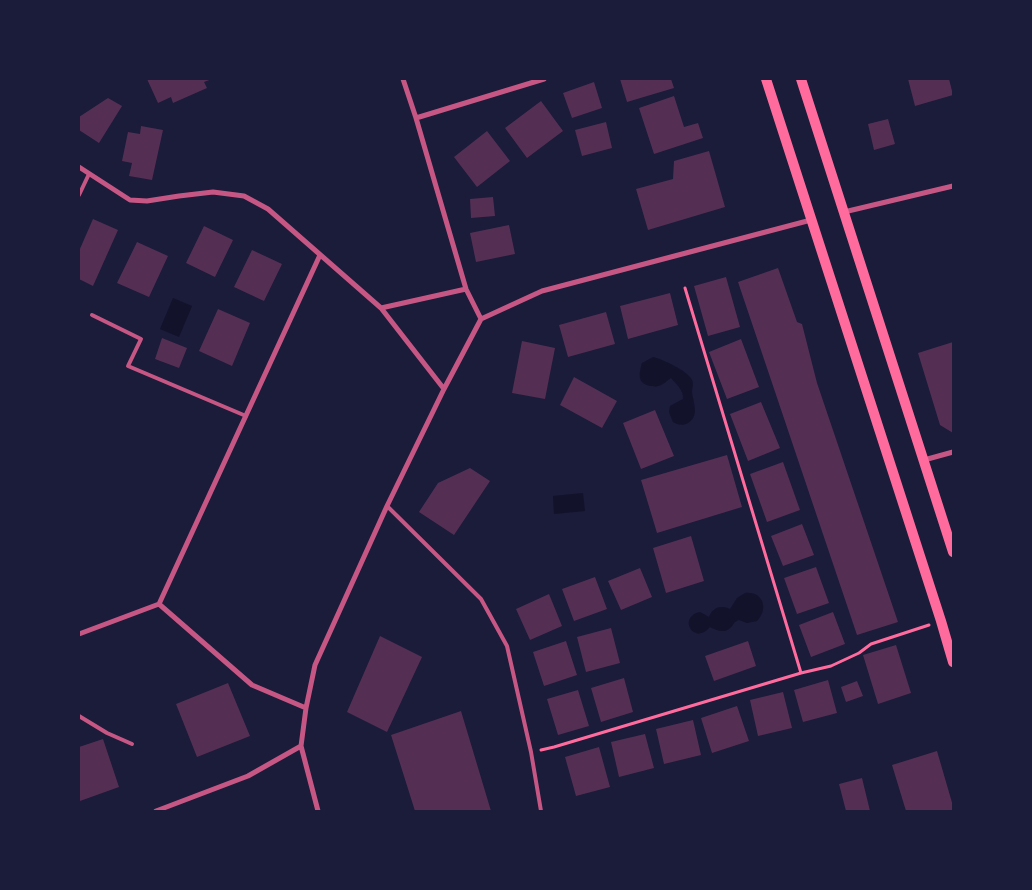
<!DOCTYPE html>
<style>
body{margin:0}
#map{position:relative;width:1032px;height:890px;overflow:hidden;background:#1b1b3a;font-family:"Golos Text",sans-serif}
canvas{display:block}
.frame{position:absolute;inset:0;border:80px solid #1b1b3a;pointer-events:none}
</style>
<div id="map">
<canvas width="1032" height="890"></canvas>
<div class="frame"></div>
</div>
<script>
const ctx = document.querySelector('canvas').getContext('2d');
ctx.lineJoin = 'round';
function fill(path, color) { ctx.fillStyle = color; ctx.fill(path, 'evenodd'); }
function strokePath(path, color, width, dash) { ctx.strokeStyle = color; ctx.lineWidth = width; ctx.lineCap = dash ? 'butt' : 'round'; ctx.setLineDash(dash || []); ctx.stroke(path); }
fill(new Path2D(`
 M173,298L192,306L179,337L160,329Z
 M653,357C662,359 688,371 692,380C694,384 692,388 692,392C693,402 700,416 688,423C683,426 678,425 673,422L669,412L670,406L683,399C684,390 676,384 671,378C667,380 664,385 658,386C656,387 652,386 650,386C637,383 639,374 642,363Z
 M583,493L585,511L554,514L553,496Z
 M745,593C763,591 769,609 757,621L747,623L739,620C733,622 734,625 730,628C724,634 716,630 710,627C694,646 677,617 700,612L709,617C713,607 721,605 730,609L737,598Z`), '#12122b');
fill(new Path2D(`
 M147,79H212L204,82L207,88L173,103L171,97L158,103Z
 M620,79H671L674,88L627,102Z
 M908,79H949L953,95L915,106Z
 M594,82L602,108L572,118L563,93Z
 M674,96L684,127L698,123L703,138L654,154L639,108Z
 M108,98L122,106L99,143L79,130V117Z
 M541,101L563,131L527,158L505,128Z
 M888,119L895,144L874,150L868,124Z
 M606,122L612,148L582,156L575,130Z
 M141,126L163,130L152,180L129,176L132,163L122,161L128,132L140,134Z
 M487,131L510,161L477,187L454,157Z
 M709,151L725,207L648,230L636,189L673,179L674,161Z
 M493,197L495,216L471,218L470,199Z
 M93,219L118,230L93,286L79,279V251Z
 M509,225L515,254L476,262L470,233Z
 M204,226L233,240L215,277L186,263Z
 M137,242L168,256L149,297L117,283Z
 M252,250L282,264L264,301L234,287Z
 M778,268L797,322L802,324L817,383L898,622L857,635L738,282Z
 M726,277L740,327L708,336L694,286Z
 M670,293L678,325L628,339L620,306Z
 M218,309L250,323L232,366L199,351Z
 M606,312L615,344L568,357L559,325Z
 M162,338L187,348L179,368L155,359Z
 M741,339L759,387L727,399L709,352Z
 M522,341L555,348L545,399L512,393Z
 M953,342V433L940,425L918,353Z
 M574,377L617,401L602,428L560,405Z
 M761,402L780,448L748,461L730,414Z
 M655,410L674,456L641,469L623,423Z
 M727,455L742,507L657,533L641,480Z
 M783,462L800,510L767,522L750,474Z
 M470,468L490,481L454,535L419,512L438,483Z
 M802,524L814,555L783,566L771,536Z
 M691,536L704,581L666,593L653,548Z
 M816,567L829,603L797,614L784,578Z
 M640,568L652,597L621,610L608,581Z
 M595,577L607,609L574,621L562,589Z
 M549,594L562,626L530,640L516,609Z
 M833,612L845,644L811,657L799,625Z
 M611,628L620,663L586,672L577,637Z
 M380,636L422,657L387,732L347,712Z
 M566,641L577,675L544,686L533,652Z
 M748,641L756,666L714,681L705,656Z
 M896,645L911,693L878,704L863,655Z
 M624,678L633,712L601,722L591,688Z
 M828,680L837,713L803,722L794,690Z
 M857,681L863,696L846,702L841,687Z
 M228,683L250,736L197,757L176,704Z
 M578,690L589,726L558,735L547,699Z
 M783,692L792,728L758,736L750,700Z
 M737,706L749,741L712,753L701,718Z
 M461,711L491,811H415L391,735Z
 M693,720L701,755L664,764L656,729Z
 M645,734L654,768L619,777L611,742Z
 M103,739L119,787L80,801L79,747Z
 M599,747L610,787L576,796L565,757Z
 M937,751L953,806V811H906L892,765Z
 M862,778L870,811H846L839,784Z`), '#542f53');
strokePath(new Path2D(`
 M685,288L801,673
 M541,750L554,747L801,673L831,666L859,653L871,644L929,625`), '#ff6b9d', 3);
strokePath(new Path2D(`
 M79,195L89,174
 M92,315L141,339L128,366L246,416
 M387,506L481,599L507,646L531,752L541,811
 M79,716L107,733L132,744`), '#c65784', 4);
strokePath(new Path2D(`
 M403,79L416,118L466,289L481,319
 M416,118L544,79
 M79,167L130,200L147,201L179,196L213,192L244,196L268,209L381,308L444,389
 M844,212L953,186
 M381,308L466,289
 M481,319L542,291L811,220
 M924,460L953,452
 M159,604L252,685L306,708
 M79,634L159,604L320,255
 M156,811L248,776L301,746
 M318,811L301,746L306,708L315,665L387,506L444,389L481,319`), '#c65784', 5);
strokePath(new Path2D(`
 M766,79L941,621L953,662
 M801,79L953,552`), '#ff6b9d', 10);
</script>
